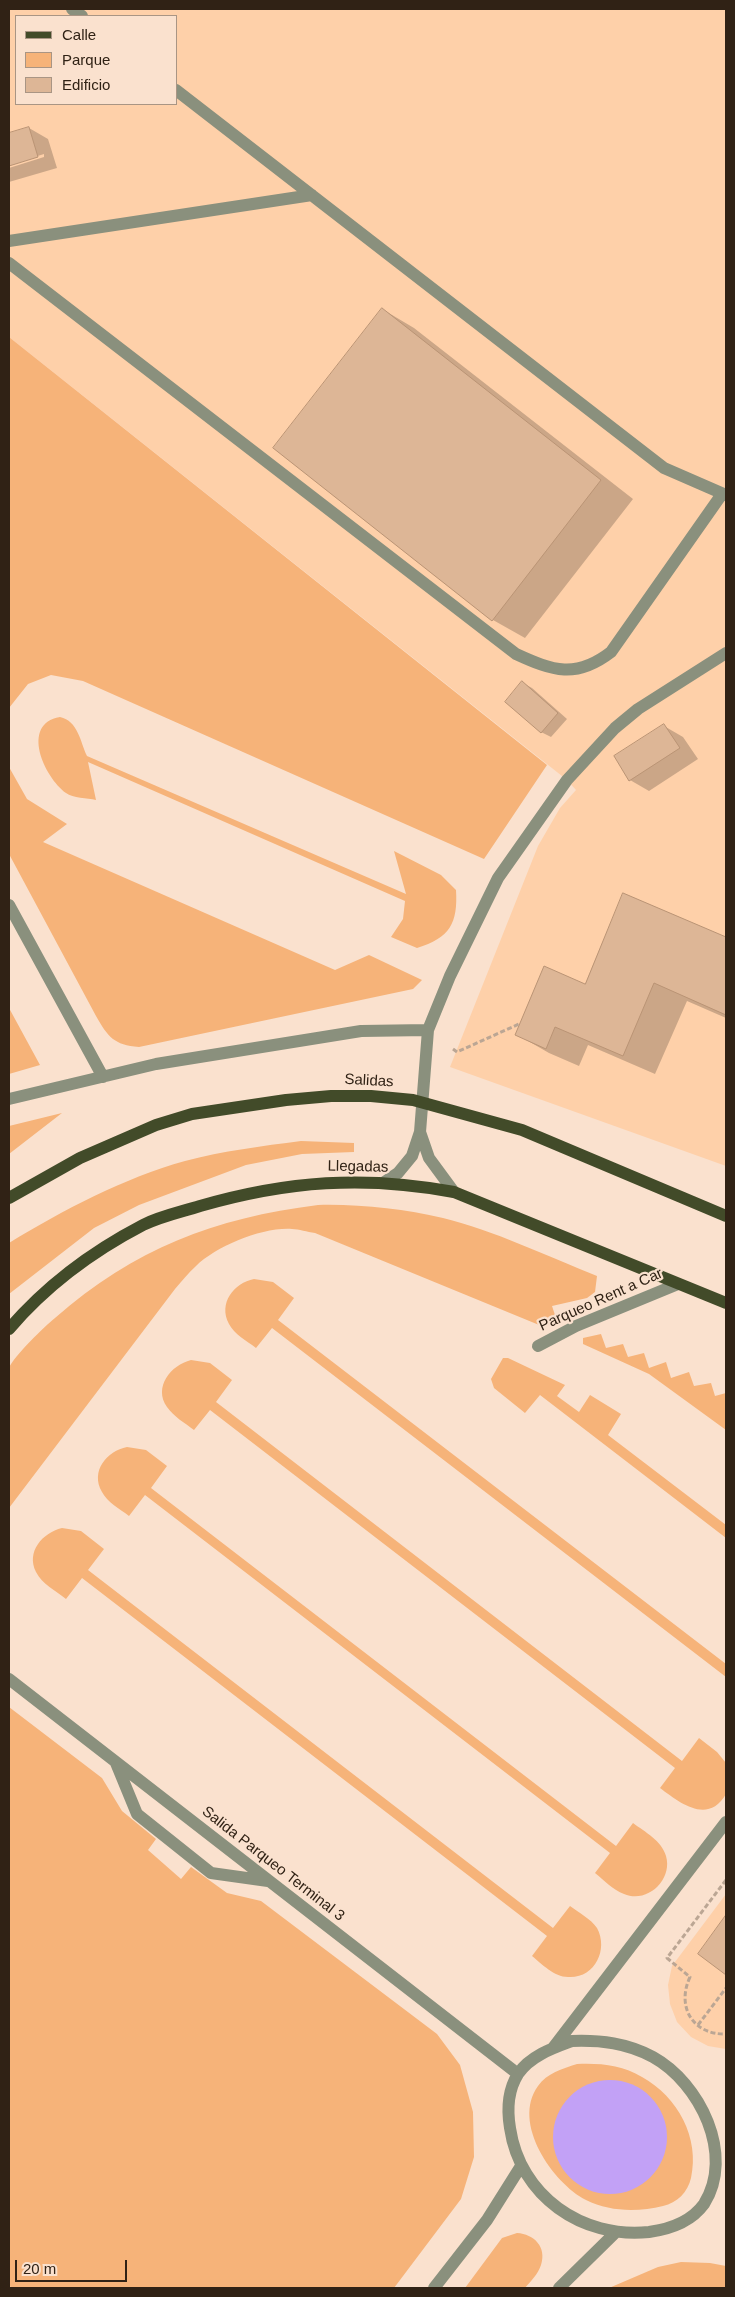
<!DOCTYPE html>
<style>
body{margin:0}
#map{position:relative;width:735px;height:2297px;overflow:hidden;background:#fae1ce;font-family:Arial,sans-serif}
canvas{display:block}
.frame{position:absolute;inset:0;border:10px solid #302215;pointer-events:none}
.legend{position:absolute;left:15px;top:15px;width:162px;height:90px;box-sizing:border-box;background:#fae1ce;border:1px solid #a99584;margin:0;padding:6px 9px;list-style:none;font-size:15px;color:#302215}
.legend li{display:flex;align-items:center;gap:10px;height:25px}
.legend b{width:25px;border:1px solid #a99584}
.scale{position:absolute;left:15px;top:2260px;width:112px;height:22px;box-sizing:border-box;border:2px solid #302215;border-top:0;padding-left:6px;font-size:15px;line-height:18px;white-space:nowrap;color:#302215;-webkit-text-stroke:4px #fae1ce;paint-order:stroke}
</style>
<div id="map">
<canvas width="735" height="2297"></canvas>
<div class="frame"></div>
<ul class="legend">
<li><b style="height:6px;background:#424b29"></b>Calle</li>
<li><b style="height:14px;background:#f6b379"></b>Parque</li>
<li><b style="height:14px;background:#ddb696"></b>Edificio</li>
</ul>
<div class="scale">20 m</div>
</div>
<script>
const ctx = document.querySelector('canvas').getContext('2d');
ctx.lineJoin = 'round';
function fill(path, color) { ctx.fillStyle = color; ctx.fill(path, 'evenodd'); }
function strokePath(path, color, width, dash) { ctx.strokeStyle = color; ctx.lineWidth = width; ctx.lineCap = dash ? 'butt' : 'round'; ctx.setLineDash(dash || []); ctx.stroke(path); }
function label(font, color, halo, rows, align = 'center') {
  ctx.font = font + ' Arial,sans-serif'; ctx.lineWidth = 4.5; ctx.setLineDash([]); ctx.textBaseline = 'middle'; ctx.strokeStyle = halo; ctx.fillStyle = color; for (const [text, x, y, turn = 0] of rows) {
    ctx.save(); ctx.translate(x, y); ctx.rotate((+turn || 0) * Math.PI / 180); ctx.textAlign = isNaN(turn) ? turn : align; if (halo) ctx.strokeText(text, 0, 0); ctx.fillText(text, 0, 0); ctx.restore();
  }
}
fill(new Path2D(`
 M9,9H726V1166L450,1067L538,846L560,808L576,790L567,780L9,337ZM16,16H176V104H16Z
 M726,1894V2049L708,2046L691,2037L677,2022L670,2004L668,1985L672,1966Z`), '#fed0a9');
fill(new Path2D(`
 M9,337L547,765L484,859L83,681L51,675L28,684L9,708Z
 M60,717C78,721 80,741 87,756L406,894L394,851L441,875L456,890C458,923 450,938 417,948L391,937L403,919L405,901L88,762L96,800C87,798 73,798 66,793C44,777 20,724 60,717Z
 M9,767L27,799L67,824L43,842L335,970L369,955L422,980L413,989L139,1047C114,1045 108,1037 96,1016L9,854Z
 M9,1008L40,1065L9,1074Z
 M62,1113L9,1154V1126Z
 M301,1141L354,1143V1152L302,1154L246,1165L139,1205L94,1228L9,1294V1243C63,1210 124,1178 185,1161C223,1151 262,1146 301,1141Z
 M318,1205C360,1204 403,1209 443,1218C493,1230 549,1257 597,1276L595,1292L587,1298L552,1306L557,1321L544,1327L315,1233C307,1232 299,1229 292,1229C262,1227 217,1246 196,1266C188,1273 182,1281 175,1289L9,1508C9,1471 9,1434 9,1398C9,1390 6,1375 9,1368C14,1356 45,1326 55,1318C134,1249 214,1218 318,1205Z
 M254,1279L273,1282L294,1298L278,1320L726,1664V1677L272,1328L256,1348C247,1341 234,1334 229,1324C218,1303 234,1283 254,1279Z
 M601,1334L606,1348L623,1344L628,1357L644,1353L649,1368L666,1362L671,1378L689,1372L694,1386L711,1383L715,1396L726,1393V1430L649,1374L583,1344V1338Z
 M503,1358H508L565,1385L557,1396L579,1412L590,1395L621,1414L608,1435L726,1525V1538L540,1395L525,1413L494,1388L491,1379Z
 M191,1360L210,1363L232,1380L216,1402L682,1761L699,1738L717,1752L726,1763V1794C708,1825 680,1803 660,1788L675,1768L210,1410L194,1430C185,1423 174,1417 167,1407C153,1387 171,1365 191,1360Z
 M127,1447L146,1450L167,1466L151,1488L616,1846L633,1823C645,1832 662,1841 666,1856C673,1880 647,1904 624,1894C613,1890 604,1880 595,1873L610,1853L145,1495L129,1516C120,1509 107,1502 102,1492C90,1471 107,1451 127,1447Z
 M62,1528L81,1531L104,1549L88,1570L553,1928L570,1906C578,1912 591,1919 597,1928C609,1950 594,1979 568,1977C554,1977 542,1964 532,1956L547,1936L82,1578L66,1599C56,1591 42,1584 36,1572C26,1552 42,1533 62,1528Z
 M9,1707L102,1778L122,1811L156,1839L148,1850L181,1879L191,1867L227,1893L261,1901L437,2034L460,2065L473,2112L474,2157L461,2199L394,2288H11L9,2284Z
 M577,2064C600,2063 622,2065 642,2077C678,2097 700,2138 691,2178C688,2192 677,2203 663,2206C638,2212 610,2212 586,2200C553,2183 511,2123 538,2086C547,2073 562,2069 577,2064Z
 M517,2233C534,2234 547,2247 541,2265C538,2274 531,2281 525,2288H465L502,2238Z
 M681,2262L710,2263L726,2266V2288H609L658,2267Z`), '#f6b379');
fill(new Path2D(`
 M553 2137a57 57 0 1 1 114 0a57 57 0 1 1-114 0Z`), '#c2a1f6');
fill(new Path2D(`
 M29,128L48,139L57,168L9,182V168L44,157V154L9,165V134Z
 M382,309L414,328L633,499L525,638L493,620Z
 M523,683L532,688L567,719L551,737L541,732Z
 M664,726L683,737L698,759L649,791L630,780Z
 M624,894L726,938V1018L687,1001L655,1074L588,1045L579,1066L549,1053L516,1034L586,986Z
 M726,1917V1973L700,1953Z`), '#0003');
const building = new Path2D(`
 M29,127L38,157L9,166V133Z
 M382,308L601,480L492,621L273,448Z
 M522,681L558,713L541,733L505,702Z
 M664,724L680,748L629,781L614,756Z
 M623,893L726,937V1015L654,983L623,1056L555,1027L546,1049L515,1035L544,966L585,984Z
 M726,1915V1975L698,1954Z`);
fill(building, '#ddb696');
strokePath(building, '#ba9475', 1);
strokePath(new Path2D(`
 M453,1049L457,1052L519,1024
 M726,1880L667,1958L690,1977C676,2007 693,2035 726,2034
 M698,2025L726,1988`), '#bba694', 3, [5, 2.5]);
strokePath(new Path2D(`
 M72,9L82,16
 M176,90L664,468L726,495
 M9,241L312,195
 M9,263L516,654C553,671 576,679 611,652L722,494
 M9,905L103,1077
 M9,1099L156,1064L361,1031L428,1030
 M420,1132L429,1158L454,1192
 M383,1183L398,1173L412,1156L420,1132L428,1030L450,976L498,878L567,780L615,728L638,709L726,653
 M538,1346L576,1326L678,1284
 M9,1679L518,2074
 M116,1763L137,1814L211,1873L268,1881
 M572,2041C601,2040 627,2043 653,2057C700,2083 735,2155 704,2204C691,2222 671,2229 649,2232C582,2239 520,2196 510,2128C507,2110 508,2090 518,2074C530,2056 553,2048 572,2041Z
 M553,2048L726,1822
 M434,2288L487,2220L521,2166
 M559,2288L616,2232`), '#8a907d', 12);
strokePath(new Path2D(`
 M9,1329C45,1287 93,1251 143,1225C161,1216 181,1212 200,1206C287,1181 364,1175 454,1192L726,1303`), '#424b29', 12);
strokePath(new Path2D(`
 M9,1198L80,1158L156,1125L192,1114L286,1100L331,1096H371L413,1100L522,1130L726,1216`), '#424b29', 12);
label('15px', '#302215', '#fae1ce', [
 ["Salidas",369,1081,3],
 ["Llegadas",358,1167,1],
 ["Parqueo Rent a Car",601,1300,-24],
 ["Salida Parqueo Terminal 3",273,1864,38]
]);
</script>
